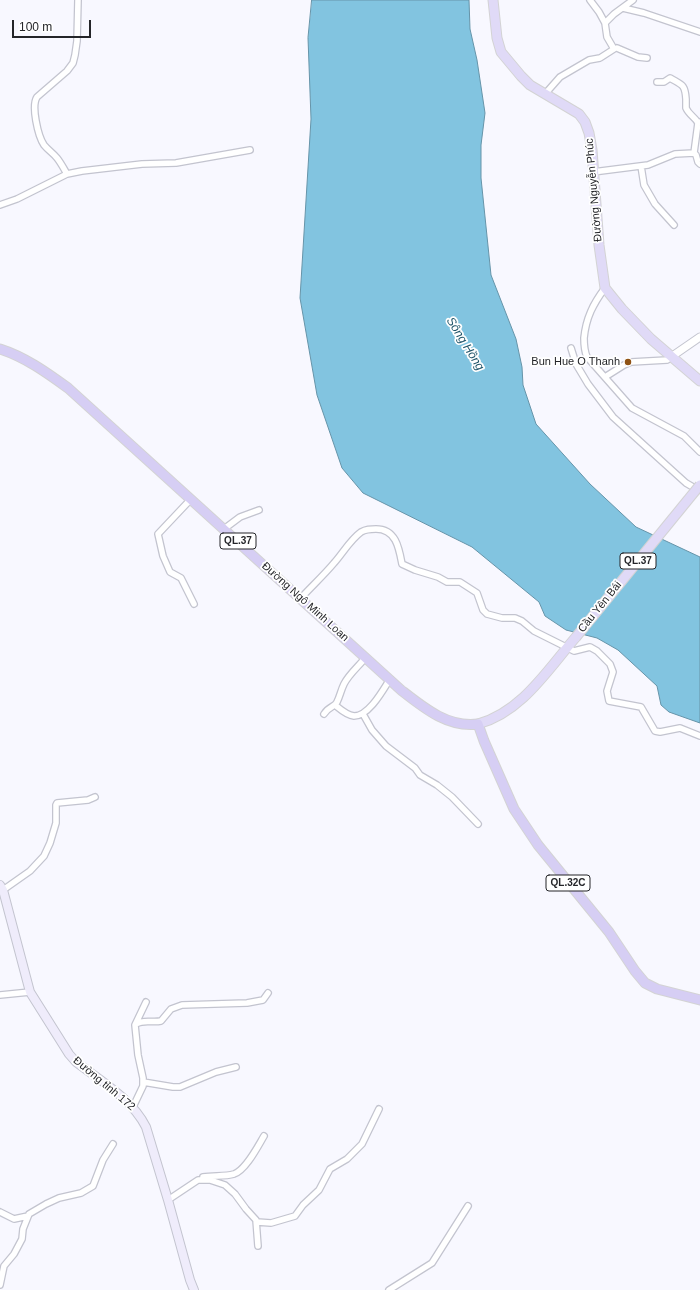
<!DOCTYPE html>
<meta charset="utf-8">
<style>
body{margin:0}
#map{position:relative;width:700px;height:1290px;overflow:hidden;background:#f8f8ff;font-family:Arial,sans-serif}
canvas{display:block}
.scale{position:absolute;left:12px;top:20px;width:79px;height:18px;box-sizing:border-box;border:2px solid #242529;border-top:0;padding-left:5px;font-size:12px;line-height:14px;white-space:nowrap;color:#242529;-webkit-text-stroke:3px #fff;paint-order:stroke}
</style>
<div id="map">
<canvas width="700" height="1290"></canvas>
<div class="scale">100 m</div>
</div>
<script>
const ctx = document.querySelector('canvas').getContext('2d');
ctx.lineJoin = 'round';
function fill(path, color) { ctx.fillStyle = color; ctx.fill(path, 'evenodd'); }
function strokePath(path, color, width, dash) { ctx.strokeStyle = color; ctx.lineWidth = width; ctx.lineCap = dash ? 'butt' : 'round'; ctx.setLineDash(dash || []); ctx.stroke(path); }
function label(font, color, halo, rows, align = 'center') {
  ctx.font = font + ' Arial,sans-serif'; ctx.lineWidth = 3.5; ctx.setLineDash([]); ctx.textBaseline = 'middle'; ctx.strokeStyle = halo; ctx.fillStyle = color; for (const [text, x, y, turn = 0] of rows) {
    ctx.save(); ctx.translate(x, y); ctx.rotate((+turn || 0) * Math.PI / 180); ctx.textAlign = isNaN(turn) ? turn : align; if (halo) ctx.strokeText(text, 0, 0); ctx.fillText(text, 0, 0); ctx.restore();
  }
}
const water = new Path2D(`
 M312,0H469L470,29L477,60L485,113L481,145V178L491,275L516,339L522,367L523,385L536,424L590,484L636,527L700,557V723L669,712L661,705L657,686L618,650L597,638L566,630L545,616L539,602L472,547L363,493L342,468L317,395L300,298L311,119L308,38Z`);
fill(water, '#82c4e0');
strokePath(water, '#6694a9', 1);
const minor = new Path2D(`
 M623,8L644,13L700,32
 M605,23L614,14L633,0
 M617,48L638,57L647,58
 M657,82H664L670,78C682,85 685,84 686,99C686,101 686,106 686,108C689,115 695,117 698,123
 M545,94L560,77L589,60L600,58L614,49L607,37L605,23L599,12L590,0
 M694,153L696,155L698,162L700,164
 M641,166L644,185L655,204L674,225
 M593,172L648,165L675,154L694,153L698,123L700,122
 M67,174C64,169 61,163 57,158C53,153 48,150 44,145C38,136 31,106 37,97L67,71L73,63L75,55L77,41L78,0
 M0,205L17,199L67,174L82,171L142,164L176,163L250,150
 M605,288C593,304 586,318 584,338C584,345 584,350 587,357L632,408L684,436L700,452
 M571,348L576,364L588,384L613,417L686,483L698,490
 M605,377L624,365L631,362L667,360L671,357
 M191,499L158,534L163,556L170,572L181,578L194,604
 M224,529L240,517L259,510
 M300,599C311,587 324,575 334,563C343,553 350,540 361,532C366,529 370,529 376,529C396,529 399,548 402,564L415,570L438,577L447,582H460L477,593L483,610L487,614L502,618H515L522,621L534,631L574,651L590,647L597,651L610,664L613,672L607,691L609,701L641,707L655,731L660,732L680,728L700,736
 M335,705C340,709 346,715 354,716C369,716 383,690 390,679
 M324,714C329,706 335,707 337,702C340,696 341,690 344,684C349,674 359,666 366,657
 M363,714L372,730L386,746L415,768L420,775L437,785L452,797L478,824
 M3,890L30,871L44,856L50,843L56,823V805L57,803L88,800L95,797
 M0,995L30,992
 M136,1024C144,1019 152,1023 161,1021L171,1009L182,1005L247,1003L263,1000L268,993
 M143,1082L173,1087H180L216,1072L236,1067
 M133,1107L143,1086V1078L138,1055L135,1025L146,1002
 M203,1177C213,1175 224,1177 234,1174C246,1170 258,1146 264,1136
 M168,1200L198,1180H210L225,1185L235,1194L246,1209L256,1220L258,1246
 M0,1212L14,1219L28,1216
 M257,1222L271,1223L295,1216L303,1205L319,1190L330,1169L347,1159L362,1144L379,1109
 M0,1285L4,1266L14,1254L22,1239L23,1229L29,1214L46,1204L59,1198L81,1193L93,1186L103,1160L113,1144
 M389,1290L432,1263L468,1206`);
const tertiary = new Path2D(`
 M671,357L700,337`);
const secondary = new Path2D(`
 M0,885L3,890L30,992L69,1054L76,1062C101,1081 132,1099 146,1127L168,1200L190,1280L194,1290`);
const primary = new Path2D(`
 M493,0L497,38L501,52L521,76L530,85L579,114L585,122L589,133L592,150L599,245L605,288L622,309L651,339L700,381
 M478,724C522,712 548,669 576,637`);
const trunk = new Path2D(`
 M0,349C25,357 46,372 68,388L401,690C424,708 448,728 478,724L484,741L514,809L538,845L609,932L635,971L645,983L657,989L700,1000`);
strokePath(minor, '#c3c4cf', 8);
strokePath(tertiary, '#c3c4cf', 9);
strokePath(secondary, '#c3c4cf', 10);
strokePath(primary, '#d3d3d4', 11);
strokePath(trunk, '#d3d3d4', 11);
strokePath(minor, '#fff', 5.5);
strokePath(tertiary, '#fff', 7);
strokePath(secondary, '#efecfb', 8);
strokePath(primary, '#e0daf7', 9);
strokePath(trunk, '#d6cef4', 9);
const primaryBridge = new Path2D(`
 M576,637L700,485`);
strokePath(primaryBridge, '#d3d3d4', 11, []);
strokePath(primaryBridge, '#e0daf7', 9);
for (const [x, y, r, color] of [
 [628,362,4,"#8f5214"]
]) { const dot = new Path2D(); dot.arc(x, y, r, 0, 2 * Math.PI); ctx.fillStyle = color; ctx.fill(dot); strokePath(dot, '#fff', 1.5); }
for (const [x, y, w] of [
 [238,541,36],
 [638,561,36],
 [568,883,44]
]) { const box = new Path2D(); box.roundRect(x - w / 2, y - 8, w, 16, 3); ctx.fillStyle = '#fff'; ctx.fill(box); strokePath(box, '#242529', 1); }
label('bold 10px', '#242529', null, [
 ["QL.37",238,541],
 ["QL.37",638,561],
 ["QL.32C",568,883]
]);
label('11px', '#242529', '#fff', [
 ["Đường Nguyễn Phúc",594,190,-95],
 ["Đường Ngô Minh Loan",305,602,42],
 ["Cầu Yên Bái",600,607,-51],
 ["Đường tỉnh 172",104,1084,40]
]);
label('11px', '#242529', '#fff', [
 ["Bun Hue O Thanh",620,362]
], 'right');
label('italic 12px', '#20556a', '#fff', [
 ["Sông Hồng",465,344,58]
]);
</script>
